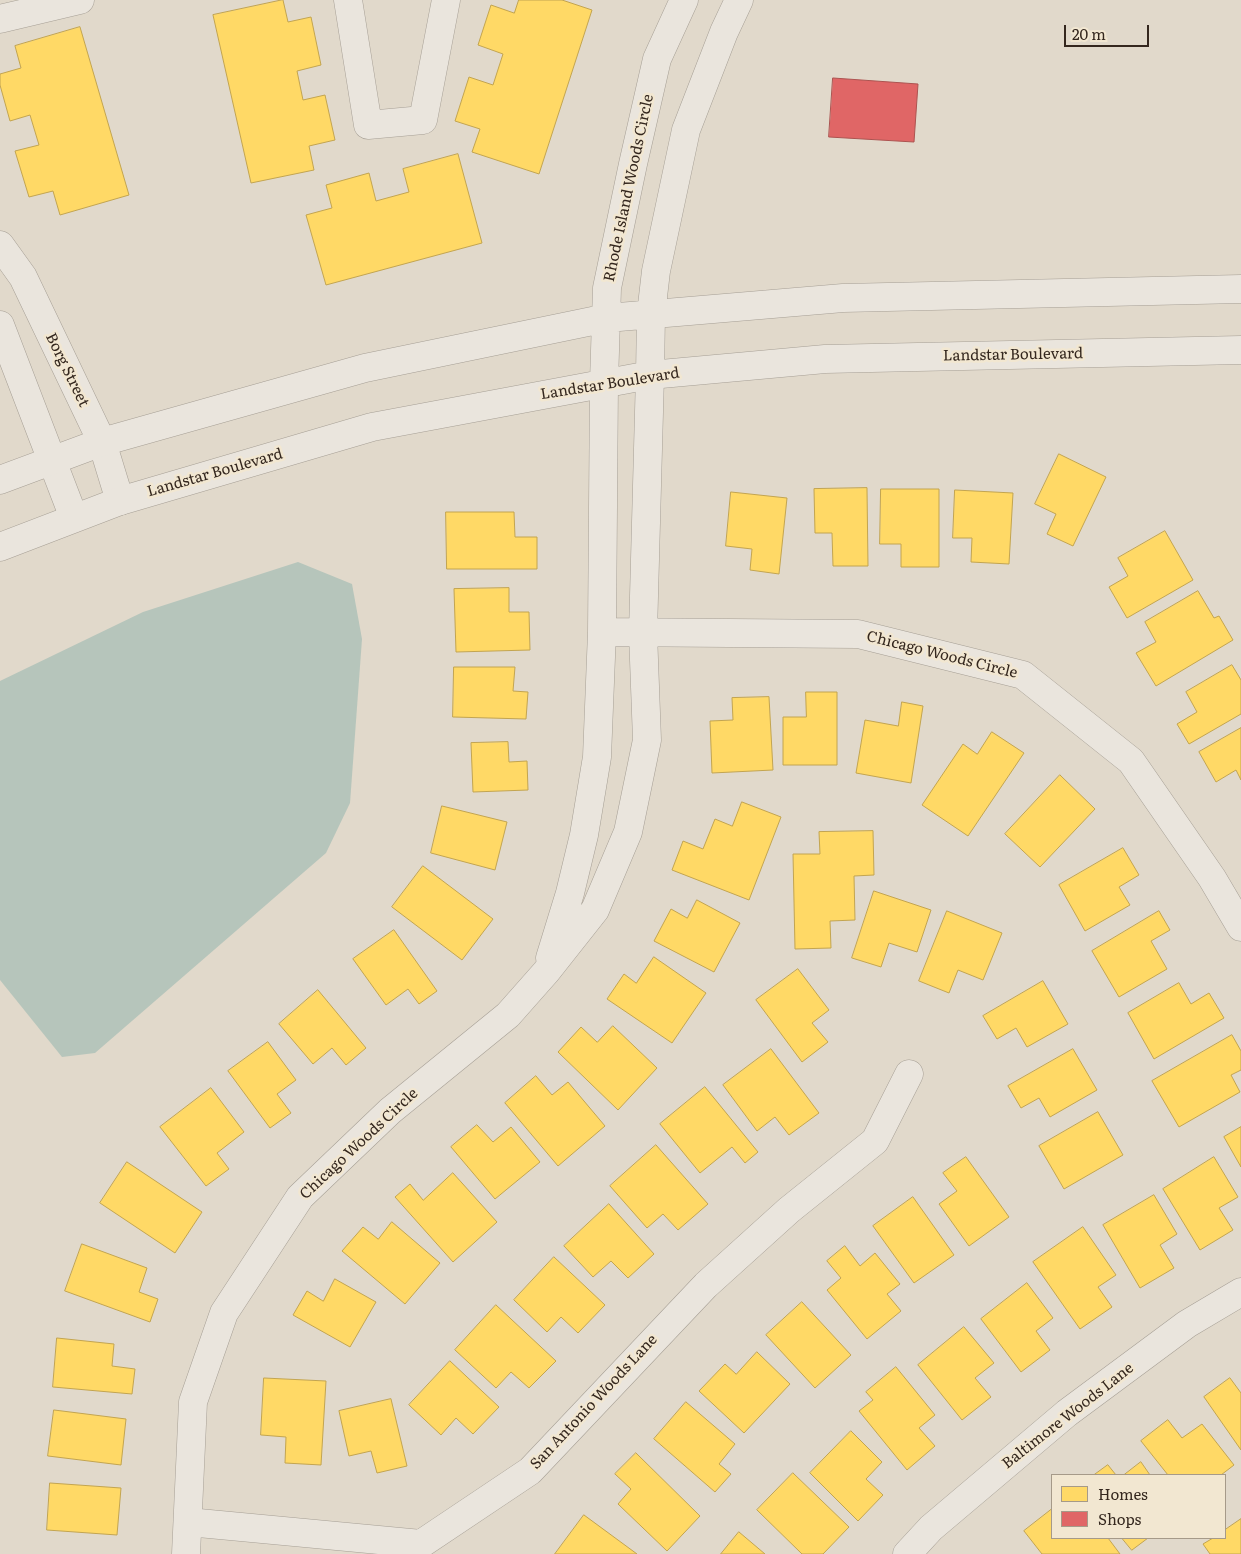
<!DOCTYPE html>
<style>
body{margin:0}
#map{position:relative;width:1241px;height:1554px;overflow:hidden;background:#e1d9cb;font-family:Literata,serif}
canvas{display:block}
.legend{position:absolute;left:1051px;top:1474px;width:175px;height:65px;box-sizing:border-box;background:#f2e7d1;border:1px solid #a69a89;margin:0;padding:6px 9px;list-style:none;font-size:15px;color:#34271e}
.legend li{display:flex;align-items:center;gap:10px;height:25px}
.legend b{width:25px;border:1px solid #a69a89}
.scale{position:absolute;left:1064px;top:25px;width:85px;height:22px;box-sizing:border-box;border:2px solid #34271e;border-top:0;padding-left:6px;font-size:15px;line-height:18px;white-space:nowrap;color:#34271e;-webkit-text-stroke:4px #f2e7d1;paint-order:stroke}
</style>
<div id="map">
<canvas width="1241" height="1554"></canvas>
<ul class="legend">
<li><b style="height:14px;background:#ffd966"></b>Homes</li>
<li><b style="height:14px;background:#e06666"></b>Shops</li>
</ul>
<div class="scale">20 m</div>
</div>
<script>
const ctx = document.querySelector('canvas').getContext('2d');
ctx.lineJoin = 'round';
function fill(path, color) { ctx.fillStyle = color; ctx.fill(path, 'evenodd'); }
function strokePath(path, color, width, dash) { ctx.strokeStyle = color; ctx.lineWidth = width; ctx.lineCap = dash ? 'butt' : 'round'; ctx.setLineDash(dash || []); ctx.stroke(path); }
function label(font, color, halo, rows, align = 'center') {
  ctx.font = font + ' Literata,serif'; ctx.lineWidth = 5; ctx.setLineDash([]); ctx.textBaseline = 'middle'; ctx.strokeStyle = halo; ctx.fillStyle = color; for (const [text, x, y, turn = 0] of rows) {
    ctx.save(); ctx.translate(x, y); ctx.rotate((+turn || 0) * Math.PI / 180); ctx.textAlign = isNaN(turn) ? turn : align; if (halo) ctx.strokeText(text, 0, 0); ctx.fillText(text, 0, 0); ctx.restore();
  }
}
fill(new Path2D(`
 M298,562L352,584L362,639L350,803L326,853L95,1053L62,1057L0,980V681L143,612Z`), '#b6c5bb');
const homes = new Path2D(`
 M283,0L288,22L311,17L321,65L297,71L303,100L325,95L335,140L309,146L314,170L251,183L213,15Z
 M519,0H562L592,10L539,174L472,152L480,129L455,121L469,77L493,85L503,54L478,45L491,5L514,13Z
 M80,27L129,195L60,215L53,191L29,197L15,151L39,145L30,115L10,121L0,85V74L21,68L15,46Z
 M458,154L482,243L326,285L306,215L332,208L326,185L369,173L376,201L409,192L403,169Z
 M1059,454L1106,477L1073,546L1047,534L1056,514L1035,504Z
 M867,488L868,566H833L832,533H815L814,489Z
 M881,489H939V567H901V544H880Z
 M955,490L1013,493L1009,564L971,562L972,538H953Z
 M731,492L787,498L779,574L750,570L752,549L726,546Z
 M446,512H514L515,537H537V569H447Z
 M1165,531L1193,580L1127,618L1109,587L1128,576L1118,558Z
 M509,588V612H529L530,650L456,652L454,589Z
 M1198,591L1214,618L1219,616L1233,640L1156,686L1136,653L1156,642L1145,622Z
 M1232,665L1241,680V714L1189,744L1177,724L1197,712L1186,692Z
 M454,667H515L513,691L528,692L526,719L453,717Z
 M806,692H837V765H783V717H806Z
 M769,697L773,770L712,773L710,721L733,720L732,698Z
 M902,702L923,706L911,783L856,773L865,720L898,726Z
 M1241,728V780L1236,770L1216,782L1199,752Z
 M992,732L1024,753L968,836L922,805L963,744L977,754Z
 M508,742L509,762L527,761L528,790L473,792L471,743Z
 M1060,775L1095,809L1040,867L1005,834Z
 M742,802L781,817L749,900L672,870L683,841L703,849L715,819L732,826Z
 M442,806L507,822L495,870L431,853Z
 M873,831L874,875L854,876L855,920L830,921L831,948L795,949L793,854H820L819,832Z
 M1123,848L1139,875L1119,887L1130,905L1085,931L1059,885Z
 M423,866L493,919L462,960L392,907Z
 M874,891L931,910L917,952L889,943L881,967L852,958Z
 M697,900L740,923L714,972L654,941L671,909L687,918Z
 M947,911L1002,933L983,980L958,970L949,993L919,981Z
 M1159,911L1170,930L1151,941L1167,969L1119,997L1092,951Z
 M394,930L437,991L419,1004L408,989L386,1005L353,959Z
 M654,957L706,993L672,1043L607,999L624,974L636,983Z
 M798,969L829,1010L812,1023L828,1042L802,1062L756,1000Z
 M1043,981L1068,1024L1027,1047L1016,1028L997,1039L983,1016Z
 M1179,983L1191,1004L1209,993L1224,1018L1154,1059L1128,1013Z
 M318,990L366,1048L346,1065L332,1048L313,1064L279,1024Z
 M613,1026L657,1068L618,1110L558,1052L581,1027L597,1042Z
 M1232,1035L1241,1051V1070L1231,1075L1240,1092L1179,1127L1152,1081Z
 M268,1042L296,1080L277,1094L291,1113L270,1128L228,1071Z
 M771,1049L819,1113L789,1135L775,1117L757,1131L723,1085Z
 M1073,1049L1097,1090L1050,1117L1039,1098L1021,1108L1008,1086Z
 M536,1076L552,1095L568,1082L605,1126L558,1166L505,1103Z
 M705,1087L758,1152L745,1163L732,1147L700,1173L660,1124Z
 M211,1088L244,1132L217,1153L229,1169L206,1186L160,1127Z
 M1098,1112L1123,1155L1064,1189L1039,1146Z
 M477,1125L493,1142L511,1127L540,1162L495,1199L451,1147Z
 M1241,1127V1167L1224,1137Z
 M656,1145L708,1204L678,1230L663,1214L647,1228L610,1186Z
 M966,1157L1009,1217L969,1246L939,1204L957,1191L943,1173Z
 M1214,1157L1238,1197L1219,1208L1233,1230L1200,1250L1163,1189Z
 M127,1162L202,1212L175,1253L100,1203Z
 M453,1173L497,1222L453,1262L395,1197L410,1184L423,1200Z
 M1154,1195L1177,1234L1160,1245L1174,1268L1140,1288L1103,1225Z
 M913,1197L954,1255L914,1283L873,1226Z
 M609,1204L654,1254L628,1278L611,1261L593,1277L564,1246Z
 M392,1222L440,1263L405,1304L342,1251L363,1227L378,1239Z
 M1083,1227L1116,1275L1098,1287L1112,1307L1080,1329L1033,1262Z
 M82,1244L147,1268L139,1292L158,1299L150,1322L65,1291Z
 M845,1246L860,1266L875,1253L900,1284L887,1294L901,1311L867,1339L827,1290L841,1278L827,1261Z
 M554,1257L605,1305L578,1333L561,1317L547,1332L514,1300Z
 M335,1279L376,1302L350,1347L293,1315L307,1291L323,1301Z
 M1027,1283L1053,1318L1036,1331L1050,1350L1021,1372L981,1319Z
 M802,1302L851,1355L815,1388L766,1335Z
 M496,1305L556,1361L529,1388L511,1372L496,1388L455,1350Z
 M964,1327L994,1363L975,1378L991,1397L962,1420L918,1365Z
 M57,1338L114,1344L112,1366L135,1369L132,1394L53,1387Z
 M757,1352L790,1384L744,1433L699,1391L725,1364L736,1374Z
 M450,1361L499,1407L473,1434L456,1418L441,1435L409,1405Z
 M896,1367L935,1415L919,1428L935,1446L907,1470L859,1411L873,1400L866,1392Z
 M264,1378L326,1381L321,1465L285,1463L286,1437L261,1435Z
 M1230,1378L1241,1393V1450L1204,1397Z
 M391,1399L407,1466L377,1473L371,1451L349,1456L339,1411Z
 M686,1402L735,1444L719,1464L731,1474L715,1492L654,1439Z
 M54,1410L126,1419L121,1465L48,1456Z
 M1168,1420L1182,1438L1202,1424L1234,1465L1221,1475H1168L1141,1441Z
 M851,1431L882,1462L866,1479L883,1495L858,1521L810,1473Z
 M636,1453L700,1516L667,1551L618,1504L631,1489L615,1474Z
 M1141,1462L1150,1475H1124Z
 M1108,1465L1116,1475H1094Z
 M793,1473L849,1527L823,1554H802L757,1510Z
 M50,1483L121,1488L117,1535L47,1530Z
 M1052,1509V1538H1108L1120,1554H1042L1024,1531Z
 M584,1515L637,1554H555Z
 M1241,1519V1554H1210L1203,1544L1213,1538H1225V1530Z
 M739,1532L765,1554H721Z
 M1122,1538H1148L1132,1550Z`);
fill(homes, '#ffd966');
strokePath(homes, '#c2a450', 1);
const shops = new Path2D(`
 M833,78L918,84L914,142L829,137Z`);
fill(shops, '#e06666');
strokePath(shops, '#ac5350', 1);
const minor = new Path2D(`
 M348,0L368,125L423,120L446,0
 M0,19L80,0
 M0,245L23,277L102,442L120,501
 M0,325L74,518
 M602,632L858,634L1023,675L1131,761L1212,878L1241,927
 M550,958L570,893L584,835L597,757L602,632L604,382
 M188,1522L421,1544L530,1471L706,1285L789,1210L875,1141L909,1074
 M186,1554L193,1402L224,1313L300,1197L390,1111L508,1015L546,972L595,910L628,832L647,740L643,633L650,375
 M907,1554L931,1528L1067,1413L1187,1324L1241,1292`);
const tertiary = new Path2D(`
 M650,375L651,314L656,271L686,130L724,32L739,0
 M604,382L607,288L633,164L657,59L684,0
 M0,480L102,442L365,368L607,318L843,298L1241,289
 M0,547L120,501L372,427L650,375L825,359L1241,350`);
strokePath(minor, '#a69f95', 29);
strokePath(tertiary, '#a69f95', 29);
strokePath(minor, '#eae5dd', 28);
strokePath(tertiary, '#eae5dd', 28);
label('15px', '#34271e', '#f2e7d1', [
 ["Rhode Island Woods Circle",629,188,-78],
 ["Landstar Boulevard",1013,355,-1],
 ["Borg Street",67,370,64],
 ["Landstar Boulevard",610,384,-9],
 ["Landstar Boulevard",215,473,-16],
 ["Chicago Woods Circle",942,655,14],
 ["Chicago Woods Circle",359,1144,-43],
 ["San Antonio Woods Lane",594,1402,-47],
 ["Baltimore Woods Lane",1068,1416,-38]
]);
</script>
